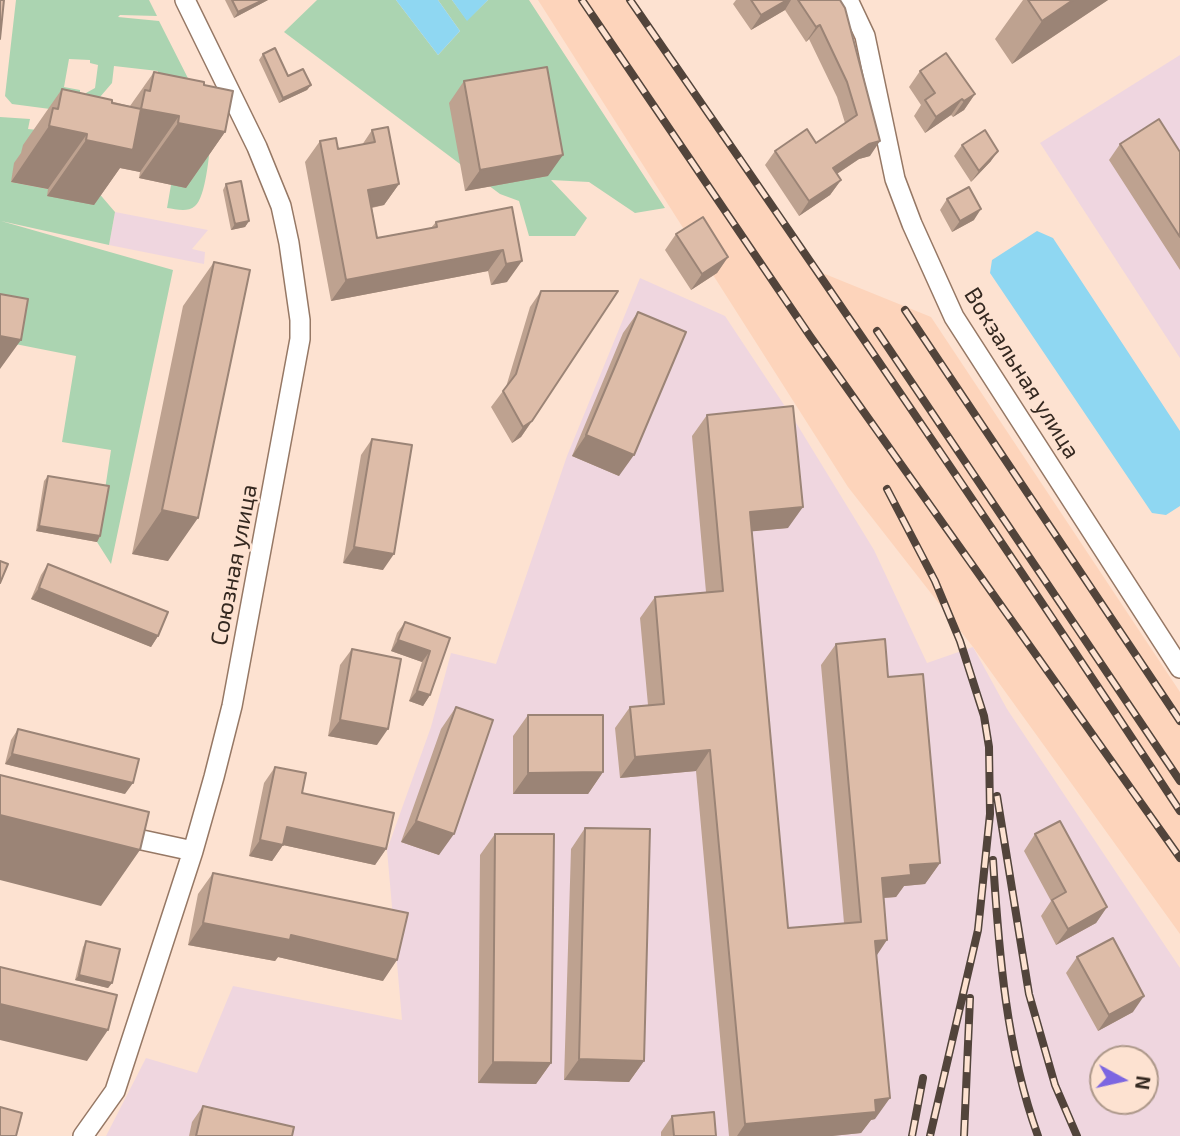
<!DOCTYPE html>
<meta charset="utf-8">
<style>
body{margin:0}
#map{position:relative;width:1180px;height:1136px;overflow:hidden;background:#fde2d1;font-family:"Exo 2",sans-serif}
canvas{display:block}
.north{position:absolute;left:1089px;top:1045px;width:70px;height:70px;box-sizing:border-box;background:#fde2d1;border:2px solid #ad988a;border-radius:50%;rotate:98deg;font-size:19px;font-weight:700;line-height:28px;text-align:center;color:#342820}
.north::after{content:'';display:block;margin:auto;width:24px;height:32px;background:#7c66e1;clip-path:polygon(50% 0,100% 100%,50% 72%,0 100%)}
</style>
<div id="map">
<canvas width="1180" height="1136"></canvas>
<div class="north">N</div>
</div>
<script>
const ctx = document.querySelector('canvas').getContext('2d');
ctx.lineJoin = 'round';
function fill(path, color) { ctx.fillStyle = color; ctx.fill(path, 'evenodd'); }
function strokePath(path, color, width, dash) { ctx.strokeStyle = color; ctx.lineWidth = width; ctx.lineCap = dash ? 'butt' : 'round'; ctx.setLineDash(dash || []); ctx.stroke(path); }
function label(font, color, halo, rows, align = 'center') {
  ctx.font = font + ' "Exo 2",sans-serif'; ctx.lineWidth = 5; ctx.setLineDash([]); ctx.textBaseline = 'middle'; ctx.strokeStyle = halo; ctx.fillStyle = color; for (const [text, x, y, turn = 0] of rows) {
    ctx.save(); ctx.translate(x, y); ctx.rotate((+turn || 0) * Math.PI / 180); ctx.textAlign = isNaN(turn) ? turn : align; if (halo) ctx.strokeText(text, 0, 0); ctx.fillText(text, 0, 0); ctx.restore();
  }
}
fill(new Path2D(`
 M538,0H635L815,270L931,317L1180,692V934L973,647L848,487Z`), '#fdd4bb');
fill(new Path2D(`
 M115,212L208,230L192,249L205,252L204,264L109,245Z
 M640,278L725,316L798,426L874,550L927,663L973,647L1007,709L1180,968V1136H106L146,1058L197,1073L233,986L402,1020L387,850L431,727L451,653L496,664L567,456ZM1103,1059H1145V1101H1103Z`), '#efd6df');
fill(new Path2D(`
 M1180,55V358L1040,143Z`), '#efd6e0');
fill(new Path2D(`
 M16,0H149L157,16L120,15L118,17L159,21L198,98L157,83L158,71L114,66L112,83L100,97L86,96V93L95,88L98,65L90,63V60L69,59L64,87L80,90V95L50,109L12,104L5,96Z
 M317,0H396L438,55L460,31L438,0H452L467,20L488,0H529L665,208L635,213L589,182L551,180L587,218L575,236H529L519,201L500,194L284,32Z
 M0,117L30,119L28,129L57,132L19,164L11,182L48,189L97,191L115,212L109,245L1,221L173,270L111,564L97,542L111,450L62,442L76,356L0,341Z
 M211,139C209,154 206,197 195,206C187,213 176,209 167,208L171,185Z`), '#abd4b1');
fill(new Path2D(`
 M396,0H438L460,31L438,55Z
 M452,0H488L467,21Z
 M1037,231L1053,238L1180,431V506L1166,515L1152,513L990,273L992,260Z`), '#8fd7f2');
const minor = new Path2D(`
 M848,0L865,36L895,179L912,224L954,317L1180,668
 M119,835L193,851
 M83,1136L115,1091L193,851L214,777L232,706L300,339V320L289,243L281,206L257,147L185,0`);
strokePath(minor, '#967865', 22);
strokePath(minor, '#fff', 19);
const rail = new Path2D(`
 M582,0L810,336L1180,858
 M630,0C816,269 1001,538 1180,811
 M905,310L1180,721
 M877,331L1180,781
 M887,489L935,581L960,641L984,716L989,747L990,814L978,930L930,1136
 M997,796L1029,994L1055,1085L1077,1136
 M993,860C999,953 1006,1048 1038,1136
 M912,1136L923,1078
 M964,1136L970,998`);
strokePath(rail, '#52443b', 8);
strokePath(rail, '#fde2d1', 5, [16]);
fill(new Path2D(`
 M225,0H268L234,18Z
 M736,0H840L870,156L859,159L837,174L841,180L830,195L799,216L765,165L775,151L816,143L845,123L837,97L809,39L806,42L785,10L751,30L733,4Z
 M1023,0H1108L1012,64L995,39Z
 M263,54L288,76L311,85L307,90L279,103L259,60Z
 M920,71L975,94L964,110L953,117L951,115L925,133L914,116L921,105L909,87Z
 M154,72L204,85L225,132L186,188L139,178L140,172L120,168L94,205L47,196L48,189L11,182L14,163L21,153L23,145L62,89L130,106Z
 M464,81L548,176L465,191L449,103Z
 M372,130L399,184L384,205L372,208L377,238L431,228L436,222L512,207L507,282L491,285L488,271L331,301L305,162L320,141L338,149L362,145Z
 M1120,144L1180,152V270L1109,160Z
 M962,145L991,161L971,182L954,156Z
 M226,184L249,221L245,227L231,230L223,190Z
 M947,199L974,220L952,232L940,210Z
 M676,234L728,257L717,273L691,290L665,250Z
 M214,262L168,561L132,554L183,306Z
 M541,291L532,421L521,437L512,443L491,407L506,387L530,307Z
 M638,312L619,476L572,456L623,333Z
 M707,415L788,528L752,531L788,928L844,923L821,665L836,644L888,677L940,863L925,884L904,886L896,897L884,898L877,955L875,1119L871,1120L861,1133L832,1136H729L696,771L620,778L615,728L630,707L648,705L640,618L655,597L706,592L692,436Z
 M372,439L383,570L343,563L361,455Z
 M48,476L100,536L97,542L36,531L44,481Z
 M48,564L158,636L151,647L31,599L41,575Z
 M405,622L450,638L430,695L423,706L409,701L422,662L391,651L397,633Z
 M352,649L377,745L328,736L340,665Z
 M456,707L439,855L401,842L441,729Z
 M528,715L603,772L588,794H513V736Z
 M18,729L125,794L5,764L11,740Z
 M275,767L302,793L386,849L375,865L283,845L272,861L249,856L264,783Z
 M585,828L644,1061L629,1082L564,1080L571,849Z
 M495,834L551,1063L536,1084L478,1083L480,855Z
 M1035,834L1107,907L1096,923L1056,945L1041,916L1051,901L1024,851Z
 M213,873L383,981L278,957L275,961L188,945L198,894Z
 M86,941L112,983L108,988L75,980L83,947Z
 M1077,957L1133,1012L1098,1031L1066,973Z
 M203,1106L292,1136H189L192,1122Z
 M672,1116L716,1136H661V1132Z`), '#bea290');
fill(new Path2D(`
 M263,0H268L234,18L238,12Z
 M787,0H791L785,10L751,30L761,15Z
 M1073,0H1108L1012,64L1042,21Z
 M820,25L809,39L806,42L816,27Z
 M311,85L307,90L279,103L283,98Z
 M975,94L964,110L953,117L964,101Z
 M962,99L951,115L925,133L936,117Z
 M141,109L179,116L140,172L120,168L94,205L47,196L86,140Z
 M178,123L225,132L186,188L139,178Z
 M49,126L87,134L48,189L11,182Z
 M880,141L870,156L859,159L823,183L833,168L869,144Z
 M998,151L991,161L971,182L979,171Z
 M563,155L548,176L465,191L480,170Z
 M841,180L830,195L799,216L809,201Z
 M399,184L384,205L353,211L368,190Z
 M981,209L974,220L952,232L960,221Z
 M249,221L245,227L231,230L235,224Z
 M503,250L488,271L331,301L346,280Z
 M728,257L717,273L691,290L702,274Z
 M522,261L507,282L491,285L506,264Z
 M0,336L21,340L0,369Z
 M532,421L521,437L512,443L523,427Z
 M586,435L634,455L619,476L572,456Z
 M803,507L788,528L735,533L750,512Z
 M162,510L198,518L168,561L132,554Z
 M39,526L100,536L97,542L36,531Z
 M354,547L394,554L383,570L343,563Z
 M39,588L158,636L151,647L31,599Z
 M398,640L430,651L422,662L391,651Z
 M417,691L430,695L423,706L409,701Z
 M340,720L388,729L377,745L328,736Z
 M710,750L696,771L620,778L635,757Z
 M12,754L133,783L125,794L5,764Z
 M603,772L588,794H513L528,773Z
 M0,815L140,850L101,906L0,880Z
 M416,821L454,834L439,855L401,842Z
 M287,827L386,849L375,865L283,845L272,861L249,856L260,840Z
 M940,863L925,884L904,886L896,897L867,899L882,878L910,865Z
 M1107,907L1096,923L1056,945L1068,929Z
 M203,923L291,935L397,960L383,981L278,957L275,961L188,945Z
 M887,940L873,961L875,941Z
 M79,975L112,983L108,988L75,980Z
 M1144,996L1133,1012L1098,1031L1109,1015Z
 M0,1004L108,1030L87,1061L0,1040Z
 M579,1059L644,1061L629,1082L564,1080Z
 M493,1062L551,1063L536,1084L478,1083Z
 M890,1098L875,1119L871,1120L861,1133L832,1136H737L745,1124L875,1100Z`), '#9b8476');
const building = new Path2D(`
 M0,0H4L0,39Z
 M232,0H263L238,12Z
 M751,0H787L761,15Z
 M798,0H840L845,8L880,141L869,144L833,168L841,180L809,201L775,151L807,129L816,143L857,115L847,82L820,25L816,27Z
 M1028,0H1073L1042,21Z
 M275,48L288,76L303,69L311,85L283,98L263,54Z
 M946,53L975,94L964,101L962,99L936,117L925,100L935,93L920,71Z
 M547,67L563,155L480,170L464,81Z
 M154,72L204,82V85L233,91L225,132L178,123L179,116L141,109L145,90L150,91Z
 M62,89L112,100V103L141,109L133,150L86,140L87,134L49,126L53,108L58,109Z
 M1159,119L1180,152V237L1120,144Z
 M388,127L399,184L368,190L377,238L437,227L436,222L512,207L522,261L506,264L503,250L346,280L320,141L336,138L338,149L375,142L372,130Z
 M985,130L998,151L979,171L962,145Z
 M241,181L249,221L235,224L226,184Z
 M969,187L981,209L960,221L947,199Z
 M703,217L728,257L702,274L676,234Z
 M214,262L250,270L198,518L162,510Z
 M541,291H618L532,421L523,427L503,391L516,374Z
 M0,294L28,299L21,340L0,336Z
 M638,312L686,332L634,455L586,435Z
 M793,406L803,507L750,512L788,928L861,922L836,644L885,639L888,677L923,674L940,863L910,865L911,875L882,878L887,940L875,941L890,1098L875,1100L876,1112L745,1124L710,750L635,757L630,707L664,704L655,597L723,591L707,415Z
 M372,439L412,445L394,554L354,547Z
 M48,476L109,486L100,536L39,526Z
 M0,561L8,564L0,583Z
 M48,564L168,612L158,636L39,588Z
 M405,622L450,638L430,695L417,691L430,651L398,640Z
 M352,649L401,659L388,729L340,720Z
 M456,707L493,720L454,834L416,821Z
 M528,715H603V772L528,773Z
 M18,729L139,759L133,783L12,754Z
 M275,767L306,773L302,793L394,813L386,849L287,827L283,845L260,840Z
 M0,775L149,812L140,850L0,815Z
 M1060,821L1107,907L1068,929L1052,900L1066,892L1035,834Z
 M585,828L650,829L644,1061L579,1059Z
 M495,834H554L551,1063L493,1062Z
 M213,873L408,913L397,960L291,935L290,940L203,923Z
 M1113,938L1144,996L1109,1015L1077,957Z
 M86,941L120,949L112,983L79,975Z
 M0,967L117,995L108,1030L0,1004Z
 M203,1106L294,1127L292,1136H196Z
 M0,1107L22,1113L16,1136H0Z
 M714,1112L716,1136H674L672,1116Z`);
fill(building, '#ddbca8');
strokePath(building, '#9b8476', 2);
label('23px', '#342820', '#fde2d1', [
 ["Вокзальная улица",1022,373,58],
 ["Союзная улица",234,565,-79]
]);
</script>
